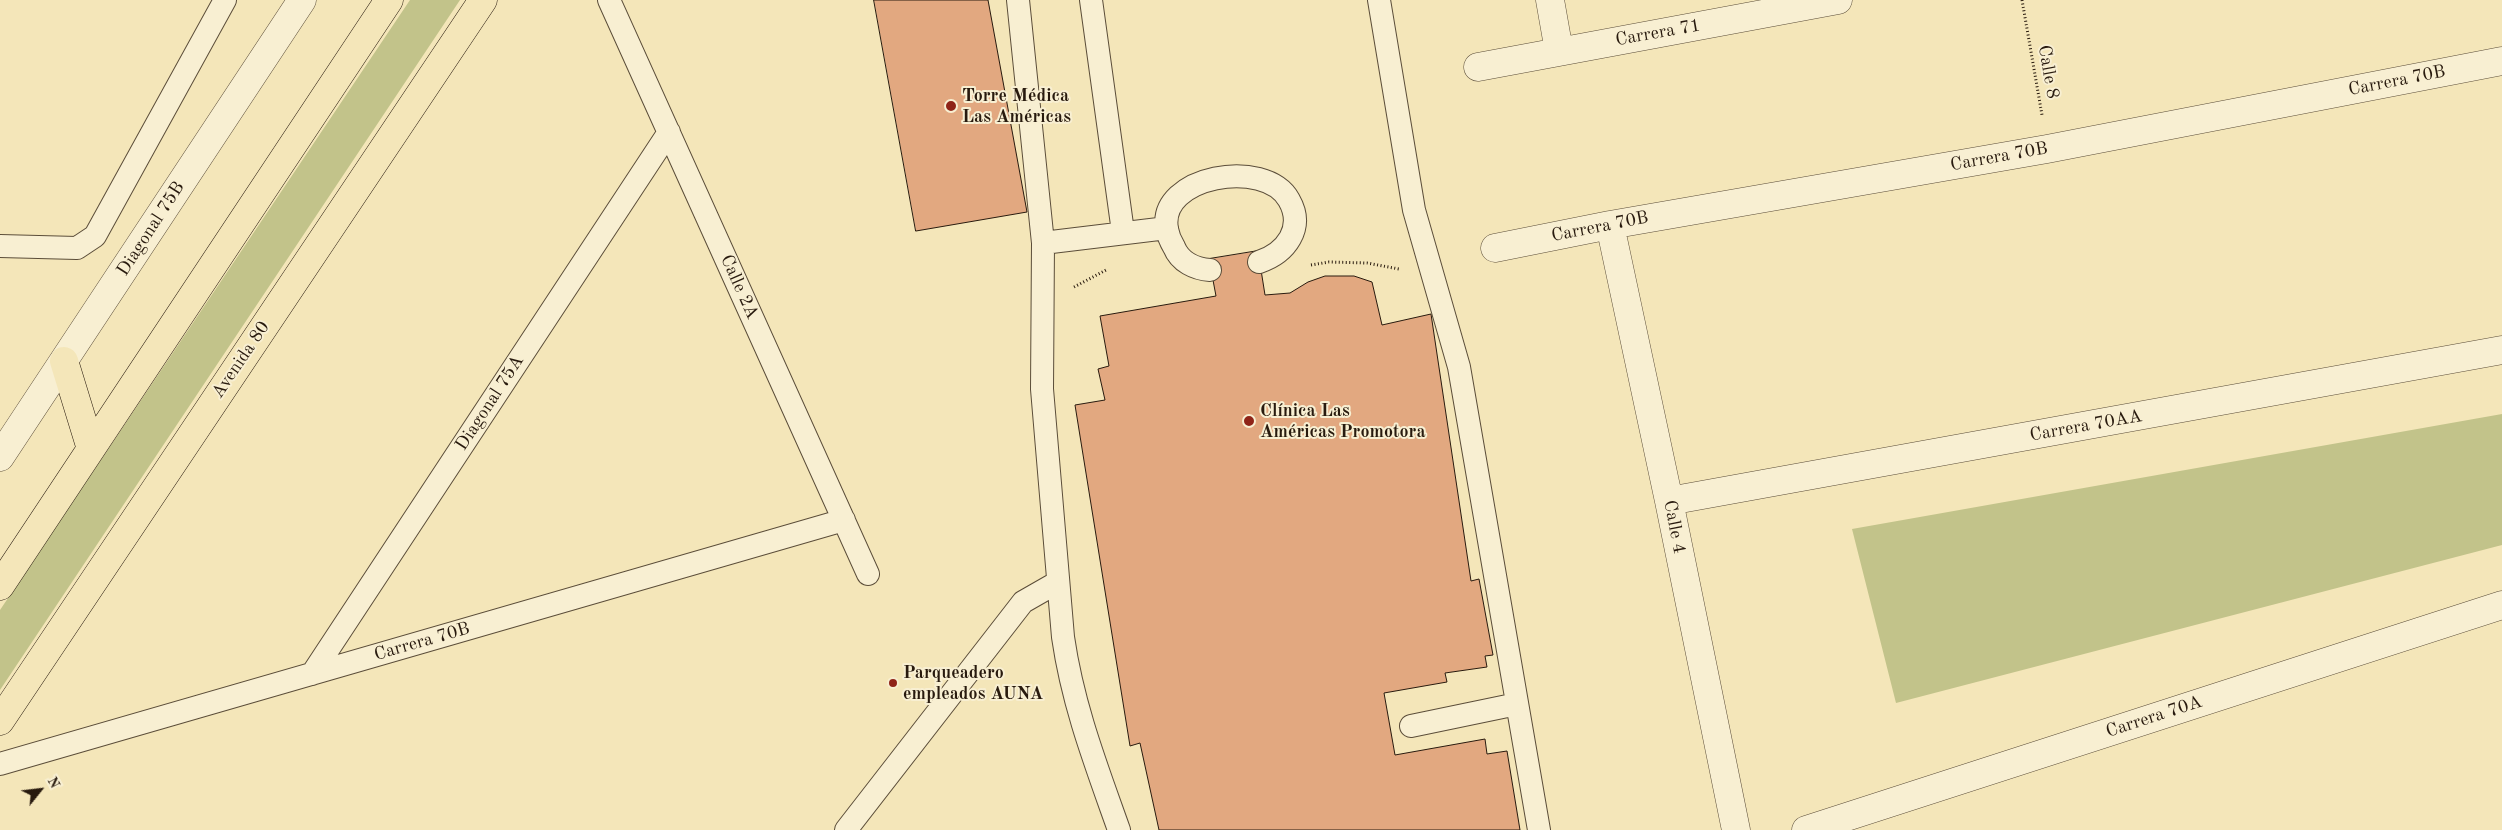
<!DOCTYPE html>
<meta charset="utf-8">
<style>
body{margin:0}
#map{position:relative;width:2502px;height:830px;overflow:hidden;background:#f4e6b9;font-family:"Old Standard TT",serif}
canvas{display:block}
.north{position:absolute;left:15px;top:765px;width:50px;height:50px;-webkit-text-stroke:4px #f8efd2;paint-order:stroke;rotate:61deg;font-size:14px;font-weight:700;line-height:20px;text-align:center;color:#281a0e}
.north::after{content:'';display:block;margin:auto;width:18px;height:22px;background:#281a0e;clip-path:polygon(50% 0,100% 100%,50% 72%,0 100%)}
</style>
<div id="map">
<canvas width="2502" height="830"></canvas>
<div class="north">N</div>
</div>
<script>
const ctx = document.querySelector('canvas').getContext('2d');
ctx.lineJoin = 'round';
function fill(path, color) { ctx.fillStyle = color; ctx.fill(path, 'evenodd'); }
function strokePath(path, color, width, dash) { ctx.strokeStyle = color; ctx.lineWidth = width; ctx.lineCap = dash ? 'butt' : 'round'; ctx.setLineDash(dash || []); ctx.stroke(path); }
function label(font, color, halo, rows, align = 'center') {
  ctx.font = font + ' "Old Standard TT",serif'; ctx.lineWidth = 4; ctx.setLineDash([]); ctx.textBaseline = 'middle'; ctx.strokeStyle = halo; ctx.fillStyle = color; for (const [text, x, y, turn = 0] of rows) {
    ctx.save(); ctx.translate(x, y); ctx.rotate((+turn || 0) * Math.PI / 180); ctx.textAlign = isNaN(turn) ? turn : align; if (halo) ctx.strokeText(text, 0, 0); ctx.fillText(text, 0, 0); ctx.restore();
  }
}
fill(new Path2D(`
 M410,0H460L0,690V610Z
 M2502,414V545L1896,703L1852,529Z`), '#c2c38a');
const building = new Path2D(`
 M874,0H988L1027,212L916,231Z
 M1258,251L1265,295L1290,293L1308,282L1325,276H1354L1372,282L1382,325L1431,314L1471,581L1479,579L1493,655L1485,656L1487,667L1445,673L1447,682L1384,693L1395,755L1485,739L1487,754L1507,751L1520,830H1159L1140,743L1130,746L1075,405L1105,400L1098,369L1109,366L1100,316L1216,296L1209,259Z`);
fill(building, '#e2a880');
strokePath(building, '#281a0e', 1);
const service = new Path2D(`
 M609,0L868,574
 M1018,0L1043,243L1042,389L1063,637C1073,706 1096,765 1119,830
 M1091,0L1123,232
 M1379,0L1414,210L1459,367L1539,830
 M1043,243L1167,228
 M0,246L77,248L95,236L225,0
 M1210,270C1195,269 1180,262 1174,247C1171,242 1168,235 1167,229C1157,176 1265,157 1289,200C1305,228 1286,253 1259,262
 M312,674L669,132
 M1411,726L1517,704
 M0,764L844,520
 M846,830L1023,602L1058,582`);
const minor = new Path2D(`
 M1550,0L1559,51
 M1478,67L1838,0
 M1610,225L1669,501L1736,830
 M1495,248L1610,225L2047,149L2502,61
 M0,457L302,0
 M1669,501L2502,350
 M1806,830L2502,605`);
const primary = new Path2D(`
 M64,361L91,449
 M0,586L389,0
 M0,721L483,0`);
strokePath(service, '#5b4d39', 24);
strokePath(minor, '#5b4d39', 29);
strokePath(primary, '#281a0e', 29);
strokePath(new Path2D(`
 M2022,0L2042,115
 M1311,265L1329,262L1367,263L1399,269
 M1074,287L1108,269`), '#281a0e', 3, [1, 2.5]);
strokePath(service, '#f8efd2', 22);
strokePath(minor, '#f8efd2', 28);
strokePath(primary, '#f4e6b9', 28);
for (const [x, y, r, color] of [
 [951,106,6,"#8f2418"],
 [1249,421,6,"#8f2418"],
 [893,683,5,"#8f2418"]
]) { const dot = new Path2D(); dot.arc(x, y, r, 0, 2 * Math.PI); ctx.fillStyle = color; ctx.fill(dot); strokePath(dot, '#f8efd2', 2); }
label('18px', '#281a0e', '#f8efd2', [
 ["Carrera 71",1658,33,-10],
 ["Calle 8",2048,72,80],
 ["Carrera 70B",2397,81,-11],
 ["Carrera 70B",1999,157,-10],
 ["Carrera 70B",1600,227,-11],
 ["Diagonal 75B",151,229,-57],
 ["Calle 2A",739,287,66],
 ["Avenida 80",241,360,-56],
 ["Diagonal 75A",490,403,-57],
 ["Carrera 70AA",2086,426,-10],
 ["Calle 4",1674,527,79],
 ["Carrera 70B",422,642,-16],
 ["Carrera 70A",2154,717,-18]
]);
label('bold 18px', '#281a0e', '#f8efd2', [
 ["Torre Médica",962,96],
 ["Las Américas",962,117],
 ["Clínica Las",1260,411],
 ["Américas Promotora",1260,432],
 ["Parqueadero",903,673],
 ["empleados AUNA",903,694]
], 'left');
</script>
